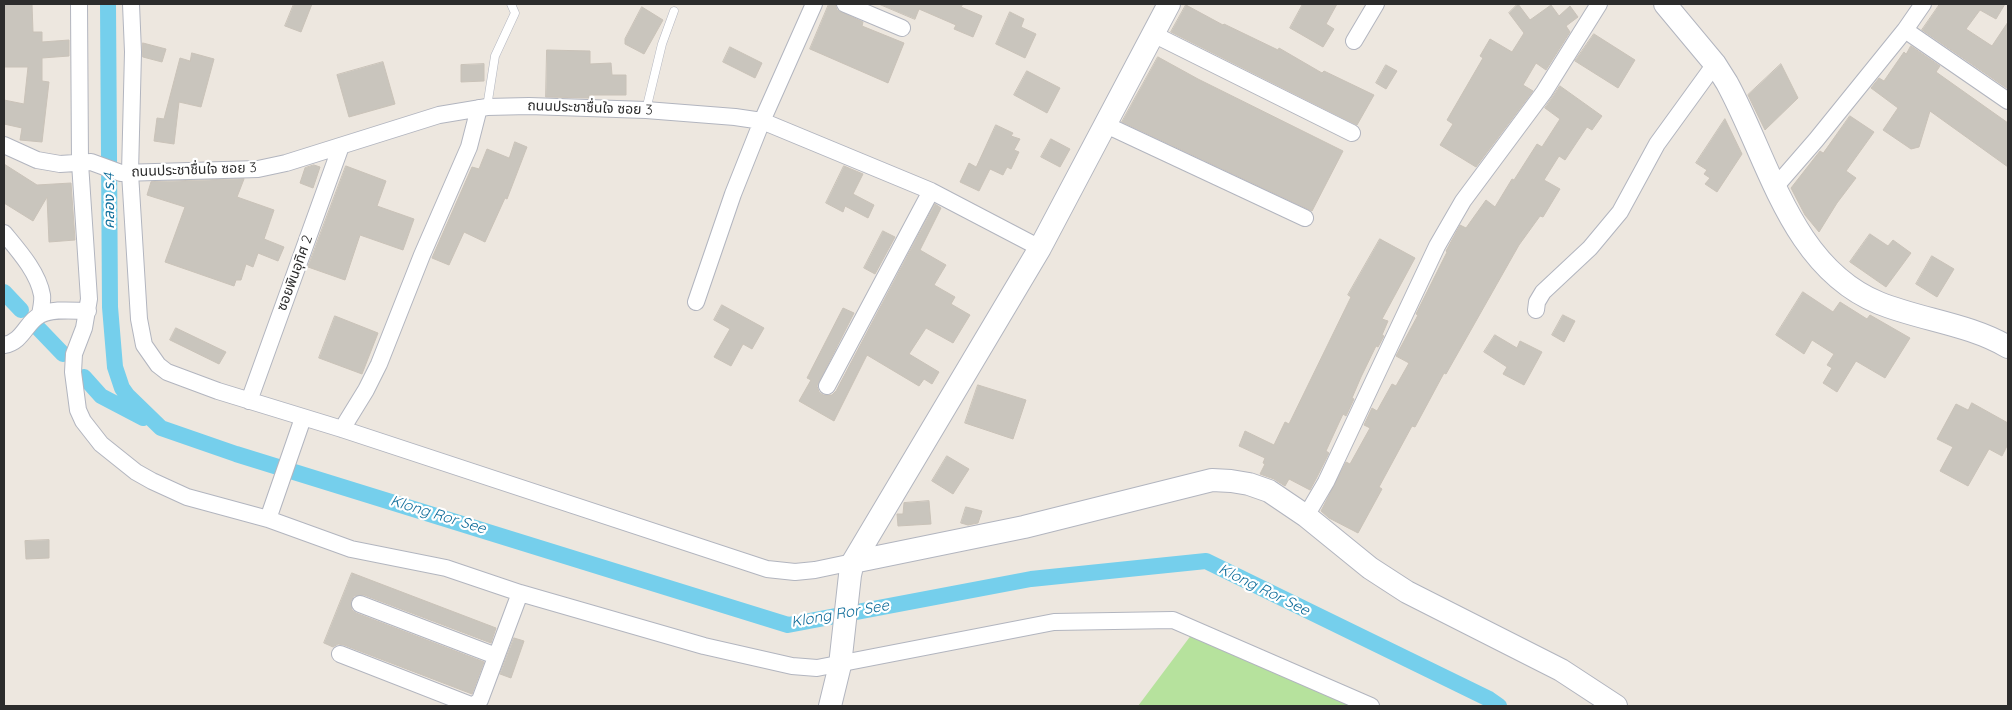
<!DOCTYPE html>
<meta charset="utf-8">
<style>
body{margin:0}
#map{position:relative;width:2012px;height:710px;overflow:hidden;background:#ede7df;font-family:Quicksand,sans-serif}
canvas{display:block}
.frame{position:absolute;inset:0;border:5px solid #2c2c2c;pointer-events:none}
</style>
<div id="map">
<canvas width="2012" height="710"></canvas>
<div class="frame"></div>
</div>
<script>
const ctx = document.querySelector('canvas').getContext('2d');
ctx.lineJoin = 'round';
function fill(path, color) { ctx.fillStyle = color; ctx.fill(path, 'evenodd'); }
function strokePath(path, color, width, dash) { ctx.strokeStyle = color; ctx.lineWidth = width; ctx.lineCap = dash ? 'butt' : 'round'; ctx.setLineDash(dash || []); ctx.stroke(path); }
function label(font, color, halo, rows, align = 'center') {
  ctx.font = font + ' Quicksand,"Noto Sans Thai",sans-serif'; ctx.lineWidth = 4.5; ctx.setLineDash([]); ctx.textBaseline = 'middle'; ctx.strokeStyle = halo; ctx.fillStyle = color; for (const [text, x, y, turn = 0] of rows) {
    ctx.save(); ctx.translate(x, y); ctx.rotate((+turn || 0) * Math.PI / 180); ctx.textAlign = isNaN(turn) ? turn : align; if (halo) ctx.strokeText(text, 0, 0); ctx.fillText(text, 0, 0); ctx.restore();
  }
}
fill(new Path2D(`
 M1195,630L1371,706H1138Z`), '#b6e29d');
strokePath(new Path2D(`
 M108,4L110,307L115,367L122,388L127,395L161,428L236,454L788,625L1031,579L1206,561L1489,699L1499,706
 M4,292L21,310
 M39,329L63,354
 M84,377L101,396L143,418`), '#75cfec', 16);
const building = new Path2D(`
 M4,4H32L33,32H42V42L69,40V56L42,58V81L49,82L42,142L20,140L22,128L4,124V100L24,104L28,67H4Z
 M294,4H312L301,32L285,26Z
 M829,4H835L837,10L863,22L862,26L904,43L888,83L810,49Z
 M879,4H963L961,7L982,16L973,37L954,29L956,25L919,9L915,19Z
 M1303,4H1337L1326,24L1334,29L1323,47L1290,28Z
 M1518,4L1530,20L1551,5L1559,16L1570,6L1578,17L1566,26L1570,32L1546,70L1536,63L1523,85L1533,91L1476,167L1440,145L1453,124L1447,120L1483,58L1480,56L1490,39L1512,52L1524,33L1509,13Z
 M1940,4H2005L1996,19L1980,10L1966,29L1992,46L2008,22V89L1922,30Z
 M1186,5L1223,25L1224,24L1278,50L1279,48L1322,73L1324,71L1374,95L1357,125L1171,32Z
 M642,7L663,20L644,54L625,44V39Z
 M1010,12L1024,19L1021,27L1036,34L1025,58L996,44Z
 M1594,34L1635,60L1618,88L1575,61Z
 M143,43L166,49L162,62L143,57Z
 M1911,46L1940,66L1936,72L2008,123V167L1930,111L1919,147L1911,149L1883,130L1898,108L1871,88L1879,78L1884,81L1904,52L1906,54Z
 M730,47L762,63L755,78L723,62Z
 M547,50L590,51V64L611,63L612,75H626V95H589V98L546,97Z
 M192,53L214,59L201,107L179,102L174,144L154,141L157,118L164,119L180,58L190,61Z
 M1158,57L1198,79L1343,151L1312,211L1122,122Z
 M383,62L395,104L349,117L337,75Z
 M484,64V81L461,82V65Z
 M1781,64L1798,98L1765,130L1748,95Z
 M1386,65L1397,71L1386,89L1376,83Z
 M1027,71L1060,88L1047,113L1014,95Z
 M1560,86L1602,116L1592,130L1587,127L1565,160L1559,156L1544,180L1560,189L1543,217L1540,216L1519,245L1446,374L1444,373L1415,427L1412,426L1379,487L1382,489L1358,533L1329,518L1321,511L1346,462L1350,464L1370,428L1364,425L1372,408L1377,411L1392,384L1396,386L1409,363L1396,356L1418,315L1416,314L1447,252L1446,251L1460,225L1466,228L1486,200L1495,207L1512,179L1514,180L1537,144L1542,147L1560,119L1545,108Z
 M1850,116L1874,132L1846,171L1856,178L1837,203L1819,232L1805,215L1791,188L1820,151L1823,153Z
 M1725,119L1742,154L1717,192L1705,184L1710,178L1704,174L1707,170L1696,163Z
 M996,125L1013,133L1011,136L1020,139L1014,150L1019,152L1011,169L1007,167L1003,175L990,169L979,191L960,182L969,163L976,167Z
 M1051,139L1070,149L1060,167L1041,157Z
 M515,142L527,147L507,199L505,198L485,242L464,232L449,265L432,258L472,167L479,169L487,149L509,158Z
 M4,164L37,185L71,183L75,240L49,242L47,197L33,221L4,203Z
 M314,165L320,167L313,188L300,183L305,168Z
 M346,166L386,181L377,206L414,219L403,250L360,235L345,280L308,267Z
 M844,166L863,174L853,194L874,205L868,218L845,206L843,212L826,203Z
 M244,179L237,197L274,210L264,239L284,247L278,261L258,253L253,267L246,264L241,280H236L234,286L165,262L185,207L147,195L151,182Z
 M935,204L941,208L920,250L946,265L934,285L955,297L951,304L970,315L953,343L926,328L909,354L939,372L932,384L924,379L919,386L867,355L834,421L799,401L811,380L807,378L843,308L854,313L817,386L819,392L823,395H832L836,391Z
 M883,231L895,237L875,274L864,268Z
 M1870,234L1888,246L1893,240L1911,253L1886,287L1850,262Z
 M1380,239L1415,258L1382,319L1388,321L1382,335L1384,336L1378,347L1376,346L1361,377L1352,398L1354,399L1346,416L1343,414L1326,451L1329,453L1317,477L1310,490L1289,479L1285,486L1274,479L1260,474L1265,464L1263,463L1265,458L1239,446L1245,431L1274,445L1285,422L1289,424L1351,297L1348,295Z
 M1932,256L1954,269L1937,297L1916,284Z
 M1803,292L1833,312L1840,302L1867,319L1870,315L1910,338L1885,378L1856,361L1837,392L1823,383L1832,368L1827,365L1834,354L1812,340L1804,354L1776,335Z
 M722,305L764,328L752,349L743,344L731,366L714,357L730,329L714,320Z
 M1563,315L1575,321L1564,342L1552,335Z
 M335,316L378,333L362,374L319,358Z
 M176,328L226,352L219,364L170,340Z
 M1495,335L1517,348L1520,341L1542,352L1524,385L1503,374L1507,367L1484,352Z
 M978,385L1026,400L1013,439L965,423Z
 M1972,403L2008,423V444L2002,456L1989,449L1968,486L1940,471L1953,447L1937,439L1956,404L1968,410Z
 M947,456L969,469L953,494L932,481Z
 M929,501L931,524L898,526L897,514H903L904,503Z
 M966,507L982,511L978,523L968,525L961,523Z
 M49,540V558L26,559L25,541Z
 M352,573L496,628L491,643L364,595L354,596L351,601L352,610L356,613L484,662L472,694L344,645L338,644L333,647L324,643Z
 M514,638L524,641L511,678L500,674Z`);
fill(building, '#c9c5bd');
strokePath(building, '#c9c2b8', 1);
const lane = new Path2D(`
 M487,107L495,56L515,13L511,4
 M646,110L662,44L674,11`);
const street = new Path2D(`
 M79,4L80,163L89,299L84,328L74,354L73,372L78,410L83,421L101,444L136,472L152,481L187,497L268,519
 M131,4L133,52L130,173L139,319L144,345L158,365L167,372L218,391L342,429L767,569L795,572L815,570L853,562
 M845,4L902,28
 M1905,30L2008,101
 M1153,34L1352,133
 M1354,41L1376,4
 M1104,124L1305,218
 M4,145L37,160L60,164L91,162L121,173L258,169L286,163L439,115L487,107L529,106L646,110L735,117L762,121L931,191L1040,248
 M1776,186L1816,140L1905,30L1923,4
 M4,233C18,250 38,272 42,295C43,301 41,308 40,315
 M696,302L733,194L762,121L814,4
 M1536,310L1537,302L1543,292L1590,248L1620,212L1657,144L1715,64
 M4,345C23,342 26,322 40,315C53,308 74,311 88,311
 M827,386L931,191
 M249,401L341,146
 M303,418L268,519L351,549L446,568L520,593L704,646L792,666L817,668L1054,622L1173,620L1371,706
 M342,429L366,390L379,364L422,255L469,147L479,108
 M1306,516L1326,482L1437,246L1463,201L1544,92L1599,4
 M360,604L496,656
 M340,654L473,706L480,700L520,593`);
const secondary = new Path2D(`
 M1665,4L1715,64L1727,83C1769,160 1791,267 1879,303C1921,320 1969,324 2008,347
 M853,562L1024,527L1212,480L1231,481L1249,484L1269,491L1306,516L1370,568L1407,592L1561,670L1616,706
 M830,706L840,665L850,575L853,562L1040,248L1169,4`);
strokePath(lane, '#b2b5bf', 9);
strokePath(street, '#b2b5bf', 18);
strokePath(secondary, '#b2b5bf', 24);
strokePath(lane, '#fff', 8);
strokePath(street, '#fff', 16);
strokePath(secondary, '#fff', 22);
label('14px', '#2c2c2c', '#fff', [
 ["ถนนประชาชื่นใจ ซอย 3",590,108,2],
 ["ถนนประชาชื่นใจ ซอย 3",194,170,-2],
 ["ซอยพินอุทิศ 2",295,273,-70]
]);
label('italic 15px', '#116e9b', '#fff', [
 ["คลอง ร.4",109,201,-90],
 ["Klong Ror See",438,515,17],
 ["Klong Ror See",1264,590,26],
 ["Klong Ror See",840,614,-10]
]);
</script>
